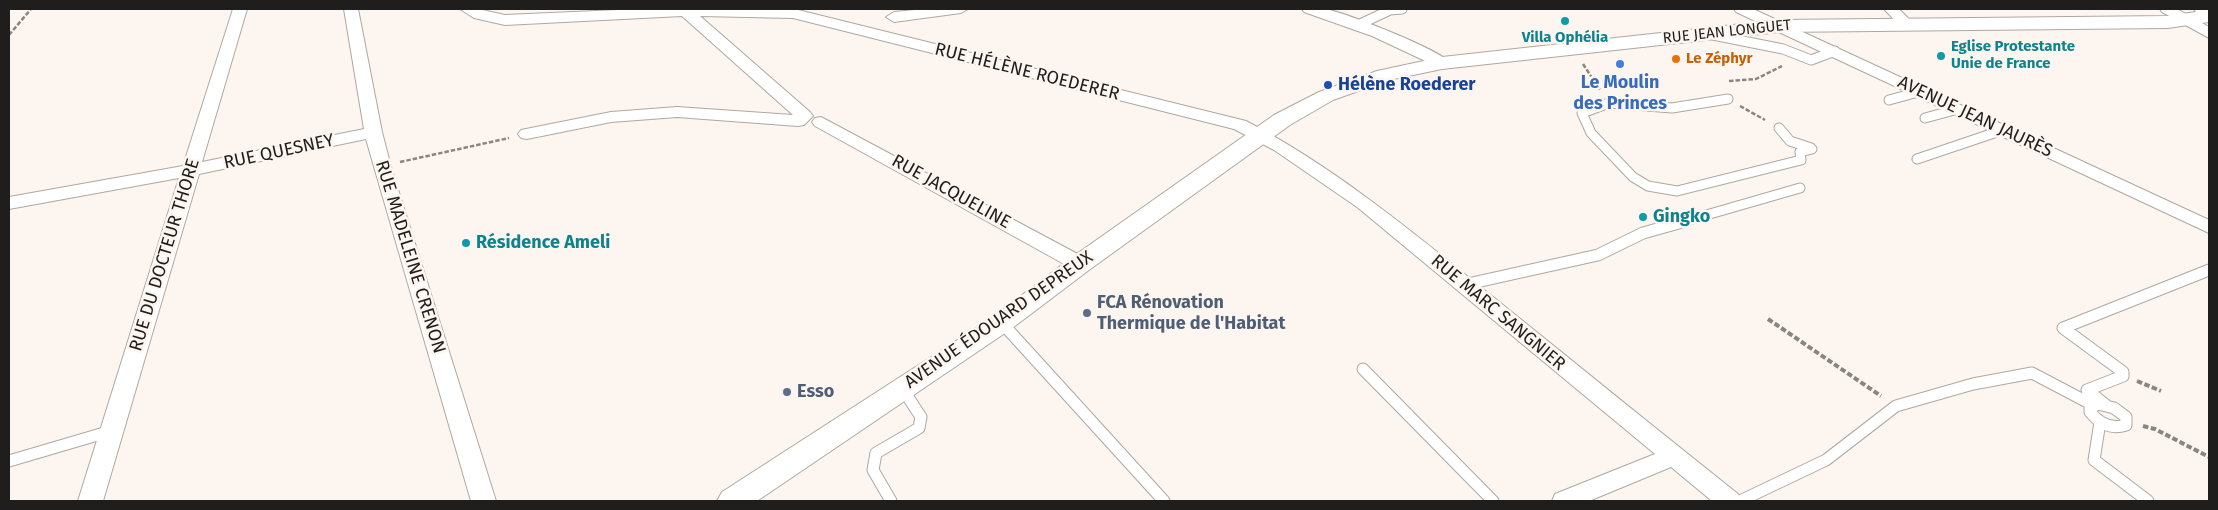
<!DOCTYPE html>
<meta charset="utf-8">
<style>
body{margin:0}
#map{position:relative;width:2218px;height:510px;overflow:hidden;background:#fdf6f0;font-family:"Fira Sans",sans-serif}
canvas{display:block}
.frame{position:absolute;inset:0;border:10px solid #201e1c;pointer-events:none}
</style>
<div id="map">
<canvas width="2218" height="510"></canvas>
<div class="frame"></div>
</div>
<script>
const ctx = document.querySelector('canvas').getContext('2d');
ctx.lineJoin = 'round';
function strokePath(path, color, width, dash) { ctx.strokeStyle = color; ctx.lineWidth = width; ctx.lineCap = dash ? 'butt' : 'round'; ctx.setLineDash(dash || []); ctx.stroke(path); }
function fill(path, color) { ctx.fillStyle = color; ctx.fill(path, 'evenodd'); }
function label(font, color, halo, rows, align = 'center') {
  ctx.font = font + ' "Fira Sans",sans-serif'; ctx.lineWidth = 5; ctx.setLineDash([]); ctx.textBaseline = 'middle'; ctx.strokeStyle = halo; ctx.fillStyle = color; for (const [text, x, y, turn = 0] of rows) {
    ctx.save(); ctx.translate(x, y); ctx.rotate((+turn || 0) * Math.PI / 180); ctx.textAlign = isNaN(turn) ? turn : align; if (halo) ctx.strokeText(text, 0, 0); ctx.fillText(text, 0, 0); ctx.restore();
  }
}
const serviceFar1 = new Path2D(`
 M1358,25L1390,10L1402,9
 M1713,35L1783,49L1811,60L1835,51
 M1728,99L1672,108L1609,103L1582,113L1591,133L1633,177L1648,186L1677,191L1801,160L1800,152L1812,149
 M1889,100L1922,91
 M1925,118L1958,109
 M1779,128L1790,141L1811,148
 M1917,159L2003,130
 M1682,222L1800,188`);
const service = new Path2D(`
 M1463,285L1598,255L1643,233L1686,221
 M1002,323L1164,501
 M1363,369L1493,501
 M2098,404L2114,408L2126,417V425C2111,430 2099,423 2090,412V408Z
 M2106,405L2087,390L2123,376V372L2063,328L2209,270
 M2100,422L2094,460L2148,501
 M9,461L111,431
 M891,501L873,470L876,453L919,428L921,417L902,388
 M1740,501L1826,460L1896,406L1973,384L2032,373L2093,405`);
const minor = new Path2D(`
 M233,9H247L202,162L364,129L344,9H358L382,132L391,167L496,501H471L366,139L199,174L103,501H78L179,178L9,209V197L183,166Z
 M460,9H478L505,15L640,9H794L1246,121C1334,167 1410,230 1487,292C1571,360 1654,427 1738,494L1742,501H1712L1671,467L1589,501H1552L1555,494L1655,454L1357,207L1274,150L1234,129L793,18L700,16L810,112L813,116L804,125L798,126L677,117L611,122L527,139L521,138L518,134L521,130L611,112L677,107L793,115L682,16L505,25L474,18Z
 M925,9H968L961,13L894,22L886,17L894,12Z
 M1302,9C1309,9 1318,8 1325,9C1344,12 1441,50 1450,63L1442,68L1436,66L1372,36L1304,12Z
 M1734,9H1753L2209,220V233L1736,12Z
 M1884,9H1899L1913,23L1905,28L1900,26Z
 M2160,9H2177L2209,27V38L2162,12Z
 M2194,9H2209V15L2196,12Z
 M821,117L1087,259L1090,264L1087,269L1080,270L1073,269L815,126L812,122L815,118Z`);
const tertiary = new Path2D(`
 M2209,10V22L2168,28L1779,32L1442,69L1389,80L1333,100L1290,125L1089,270L1011,329L757,501H717L722,492L993,317L1071,258L1274,115L1319,92L1377,71L1442,57L1779,20L2168,16Z`);
strokePath(serviceFar1, '#aea8a2', 11);
strokePath(service, '#aea8a2', 13);
strokePath(minor, '#aea8a2', 2);
strokePath(tertiary, '#aea8a2', 2);
strokePath(new Path2D(`
 M9,35L31,9
 M1583,64L1600,90
 M1729,81L1756,79L1782,66
 M1740,106L1765,120
 M400,162L509,138`), '#898581', 2.5, [4.5, 2]);
strokePath(new Path2D(`
 M1768,319L1881,396
 M2137,381L2161,391
 M2143,426L2155,429L2209,457`), '#898581', 4, [5.5, 2.5]);
strokePath(serviceFar1, '#fff', 9);
strokePath(service, '#fff', 11);
fill(minor, '#fff');
fill(tertiary, '#fff');
for (const [x, y, r, color] of [
 [1565,21,5,"#0f9aa8"],
 [1941,56,5,"#0f9aa8"],
 [1676,59,5,"#e8710a"],
 [1620,64,5,"#3f7fe0"],
 [1328,85,5,"#1a4fb4"],
 [1643,217,5,"#0f9aa8"],
 [466,243,5,"#0f9aa8"],
 [1087,313,5,"#5c6f8a"],
 [787,392,5,"#5c6f8a"]
]) { const dot = new Path2D(); dot.arc(x, y, r, 0, 2 * Math.PI); ctx.fillStyle = color; ctx.fill(dot); strokePath(dot, '#fdf6f0', 2); }
label('15px', '#201e1c', '#fdf6f0', [
 ["RUE JEAN LONGUET",1727,32,-6]
]);
label('bold 15px', '#0d838f', '#fdf6f0', [
 ["Villa Ophélia",1565,38],
 ["Eglise Protestante",1951,47,"left"],
 ["Unie de France",1951,64,"left"]
]);
label('bold 15px', '#c56008', '#fdf6f0', [
 ["Le Zéphyr",1686,59]
], 'left');
label('18px', '#201e1c', '#fdf6f0', [
 ["RUE HÉLÈNE ROEDERER",1027,72,14],
 ["AVENUE JEAN JAURÈS",1975,117,25],
 ["RUE QUESNEY",279,152,-12],
 ["RUE JACQUELINE",951,192,29],
 ["RUE DU DOCTEUR THORE",165,255,-73],
 ["RUE MADELEINE CRENON",410,257,73],
 ["RUE MARC SANGNIER",1498,313,40],
 ["AVENUE ÉDOUARD DEPREUX",999,320,-35]
]);
label('bold 18px', '#366cbe', '#fdf6f0', [
 ["Le Moulin",1620,83],
 ["des Princes",1620,104]
]);
label('bold 18px', '#164399', '#fdf6f0', [
 ["Hélène Roederer",1338,85]
], 'left');
label('bold 18px', '#0d838f', '#fdf6f0', [
 ["Gingko",1653,217],
 ["Résidence Ameli",476,243]
], 'left');
label('bold 18px', '#4e5e75', '#fdf6f0', [
 ["FCA Rénovation",1097,303],
 ["Thermique de l'Habitat",1097,324],
 ["Esso",797,392]
], 'left');
</script>
